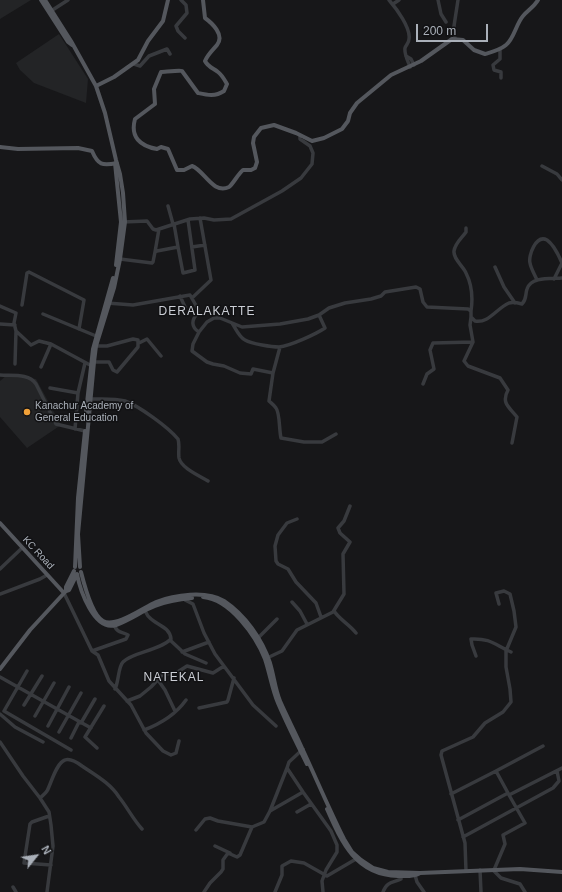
<!DOCTYPE html>
<style>
body{margin:0}
#map{position:relative;width:562px;height:892px;overflow:hidden;background:#171719;font-family:Arial,sans-serif}
canvas{display:block}
.north{position:absolute;left:16px;top:836px;width:40px;height:40px;-webkit-text-stroke:3px #121214;paint-order:stroke;rotate:60deg;font-size:11px;font-weight:700;line-height:16px;text-align:center;color:#aab0b9}
.north::after{content:'';display:block;margin:auto;width:14px;height:18px;background:#aab0b9;clip-path:polygon(50% 0,100% 100%,50% 72%,0 100%)}
.scale{position:absolute;left:416px;top:24px;width:72px;height:18px;box-sizing:border-box;border:2px solid #aab0b9;border-top:0;padding-left:5px;font-size:12px;line-height:14px;white-space:nowrap;color:#aab0b9;-webkit-text-stroke:3px #121214;paint-order:stroke}
</style>
<div id="map">
<canvas width="562" height="892"></canvas>
<div class="north">N</div>
<div class="scale">200 m</div>
</div>
<script>
const ctx = document.querySelector('canvas').getContext('2d');
ctx.lineJoin = 'round';
function fill(path, color) { ctx.fillStyle = color; ctx.fill(path, 'evenodd'); }
function strokePath(path, color, width, dash) { ctx.strokeStyle = color; ctx.lineWidth = width; ctx.lineCap = dash ? 'butt' : 'round'; ctx.setLineDash(dash || []); ctx.stroke(path); }
function label(font, color, halo, rows, align = 'center') {
  ctx.font = font + ' Arial,sans-serif'; ctx.lineWidth = 3; ctx.setLineDash([]); ctx.textBaseline = 'middle'; ctx.strokeStyle = halo; ctx.fillStyle = color; for (const [text, x, y, turn = 0] of rows) {
    ctx.save(); ctx.translate(x, y); ctx.rotate((+turn || 0) * Math.PI / 180); ctx.textAlign = isNaN(turn) ? turn : align; if (halo) ctx.strokeText(text, 0, 0); ctx.fillText(text, 0, 0); ctx.restore();
  }
}
fill(new Path2D(`
 M0,0H31L0,19Z
 M59,34L88,79L86,103L34,83L20,70L16,63Z
 M7,375L36,379L61,425L27,448L0,417V381Z`), '#232426');
strokePath(new Path2D(`
 M181,0L186,5L187,13L176,26L178,31L185,38
 M389,0C396,8 411,28 409,39C409,43 406,45 405,48C404,54 408,61 410,67
 M438,0L441,14L446,22
 M393,4L399,0
 M51,11L68,0
 M455,39L454,26L458,0
 M500,49V59L493,65L494,70L501,72V78
 M406,56L411,59L414,65
 M134,64L140,66L149,56L167,49L170,54
 M542,166L557,174L562,180
 M168,206L173,224
 M123,222L147,221L153,229L156,230L190,219L204,218L214,220L231,219L282,191L301,178L312,164L313,153L310,146L300,139V135
 M174,224L178,247
 M466,228V232C462,238 455,243 454,251C453,259 463,266 466,273C472,285 473,298 471,311
 M192,247L205,245
 M155,252L159,229
 M120,259L152,263L153,262L155,252L157,251L178,247L183,273L195,270L188,220
 M495,267L504,287L515,303
 M537,280C535,275 531,269 530,263C528,256 536,234 547,240C553,244 559,256 562,263L554,279
 M180,296L185,307
 M192,298L211,280L200,218
 M107,303L133,305L190,295L198,309V313C191,320 191,327 199,332L207,322L214,318H220L242,327L280,324L308,319L319,315L329,308L345,303L371,299L381,296L385,292L416,287L420,289L423,302L427,307L468,309L471,311V317L475,321C488,324 497,308 509,303C513,302 518,303 522,304C527,299 525,295 527,289C531,276 552,279 562,278
 M22,305L27,273L29,272L84,300L79,329
 M0,306L16,313L14,323L16,331L31,345L39,341L51,344L90,365
 M43,314L96,336
 M471,317L470,325L473,342L464,361L468,366L500,378L508,390C501,403 509,407 517,417L512,443
 M232,323C236,329 239,337 245,340C252,344 272,347 279,347C290,346 316,334 325,328L319,315
 M0,324L15,325
 M199,332L193,344L192,351L207,362L213,364L224,366L240,373L251,374L253,369L273,373
 M139,343L147,339L161,356
 M280,347L273,373L269,401C271,403 274,405 276,408C280,413 279,430 281,438L304,442H322L336,434
 M94,362H109L113,370L117,372L138,347V340L133,339L107,346H96
 M15,364L16,331
 M41,367L51,344
 M0,375C12,376 29,373 36,384L56,424L85,431
 M423,384L427,374L434,369L430,350L433,343L473,342
 M50,388L78,393L75,429
 M78,393L85,363
 M90,399C102,399 114,398 125,401C139,406 168,427 178,439C180,445 178,451 179,458C181,468 200,476 208,481
 M297,519L287,523L278,535L275,546L276,561L278,564L288,569L296,582L316,603L321,617
 M0,569L22,548
 M64,593L92,651L98,655L109,681L131,705L146,733L163,751L171,755L176,753L179,741
 M0,594L40,579L47,575
 M184,597L185,600L193,604L204,633L215,654L253,705L276,726
 M292,602L300,611L307,624
 M333,612L334,611C340,620 349,624 356,633
 M258,638L277,619
 M170,640L185,654L206,663
 M92,651L126,639L128,635C121,631 118,634 114,625
 M182,652L209,642
 M476,656L472,645L471,639C491,638 495,645 511,652
 M267,658L282,651L297,630L333,612L344,594L343,554L350,542L340,533L338,528L344,521L350,506
 M27,671L4,711L71,750
 M0,677L91,728
 M158,680L165,690L175,711
 M115,689C119,681 118,667 123,662C132,652 159,651 171,639C170,627 157,625 150,618C147,616 146,612 144,609
 M127,701L140,696L151,687L163,674L176,673L187,666L213,673L224,666
 M24,705L42,676
 M199,708L227,702L228,700L234,678
 M0,714L15,727L43,742
 M35,716L54,683
 M81,723L95,699
 M48,726L69,687
 M144,730C160,724 176,714 186,700
 M59,732L81,693
 M71,738L79,722
 M0,742L23,776L40,798L49,812L51,825L53,846L47,892
 M97,748L85,737L104,706
 M287,768L303,792L331,831L337,845V852L326,870L322,881L323,892
 M496,771L543,746
 M451,794L496,771L508,793
 M40,798C42,796 45,794 47,791C51,784 56,763 65,760C70,758 78,763 82,766C95,775 110,783 119,797C127,807 133,819 142,829
 M270,811L303,792
 M297,812L311,804
 M49,816L32,822L30,824L24,863L51,865
 M458,820L508,793L509,795L562,768
 M196,830L205,819L210,818L218,821L252,827L264,822L270,811L287,768L289,762L303,749
 M463,837L553,788L559,781L557,771
 M215,846L230,853
 M480,870L481,892
 M493,870L501,878L520,884L525,892
 M494,870L505,844L503,835L525,823L509,795
 M466,871L465,843L441,755L442,751L473,737L485,723L503,712L511,702L510,689L506,667V651L516,627L514,611L510,594L504,591L496,593L499,604
 M415,875L417,882L424,892
 M13,887L16,892
 M204,892L210,883L221,872L223,869V860L228,853L237,857L240,855L252,827
 M275,892L282,875V866L291,861L304,863L327,876L356,859
 M383,892C387,881 393,883 401,879V874`), '#383a3e', 3.5);
strokePath(new Path2D(`
 M41,0L68,42L72,45
 M45,0L71,41L96,86L105,113L116,160L120,174L123,193L125,222L120,259L114,288L96,346L94,362L78,534L80,567
 M203,0L205,18C212,23 225,35 217,45C212,51 208,54 205,61C208,67 213,68 218,72C222,75 224,79 227,84L224,91C215,97 207,95 198,93L182,71C180,70 164,72 161,72L154,89L155,104L135,119C130,137 140,146 157,149L161,147L168,149L177,170H184L192,166C204,170 213,195 229,187C233,184 238,174 243,170H251L255,168L257,162L253,143L254,137L261,128L274,125L296,133L312,141L324,138L342,129L348,121L350,113L357,103L391,75L421,61L452,39L463,40L474,50L485,54C492,52 500,50 506,45C514,39 516,24 523,16C528,10 534,7 538,0
 M96,86L114,77L138,60L148,41L163,21L168,0
 M0,147L18,149L78,148L92,151C98,165 102,166 117,163
 M115,163L121,222L116,265
 M86,412L93,349L113,278
 M0,523L64,593
 M75,567L78,498L85,431
 M74,571L66,587V591L69,590L77,574
 M81,572C84,584 92,615 103,621C116,628 144,607 156,602C174,595 206,590 224,601C245,615 262,639 270,663C274,676 275,689 280,701C287,717 295,732 302,748C316,778 329,809 344,839L352,852L361,860L373,868L388,872L420,873L520,869L562,872
 M77,574C80,590 94,632 116,625C130,620 142,611 155,606C167,601 180,599 192,598
 M203,597C230,599 256,636 265,659C270,674 272,689 278,703C287,724 297,744 307,764
 M0,669L30,630L66,591
 M327,809C342,843 356,875 398,876C405,876 414,877 420,873`), '#54575d', 4);
for (const [x, y, r, color] of [
 [27,412,4,"#f1a138"]
]) { const dot = new Path2D(); dot.arc(x, y, r, 0, 2 * Math.PI); ctx.fillStyle = color; ctx.fill(dot); strokePath(dot, '#121214', 1.5); }
label('10px', '#aab0b9', '#121214', [
 ["Kanachur Academy of",35,406],
 ["General Education",35,418]
], 'left');
label('10px', '#aab0b9', '#121214', [
 ["KC Road",38,553,47]
]);
ctx.letterSpacing = '1px';
label('12px', '#cbced5', '#121214', [
 ["DERALAKATTE",207,312],
 ["NATEKAL",174,678]
]);
ctx.letterSpacing = '0px';
</script>
